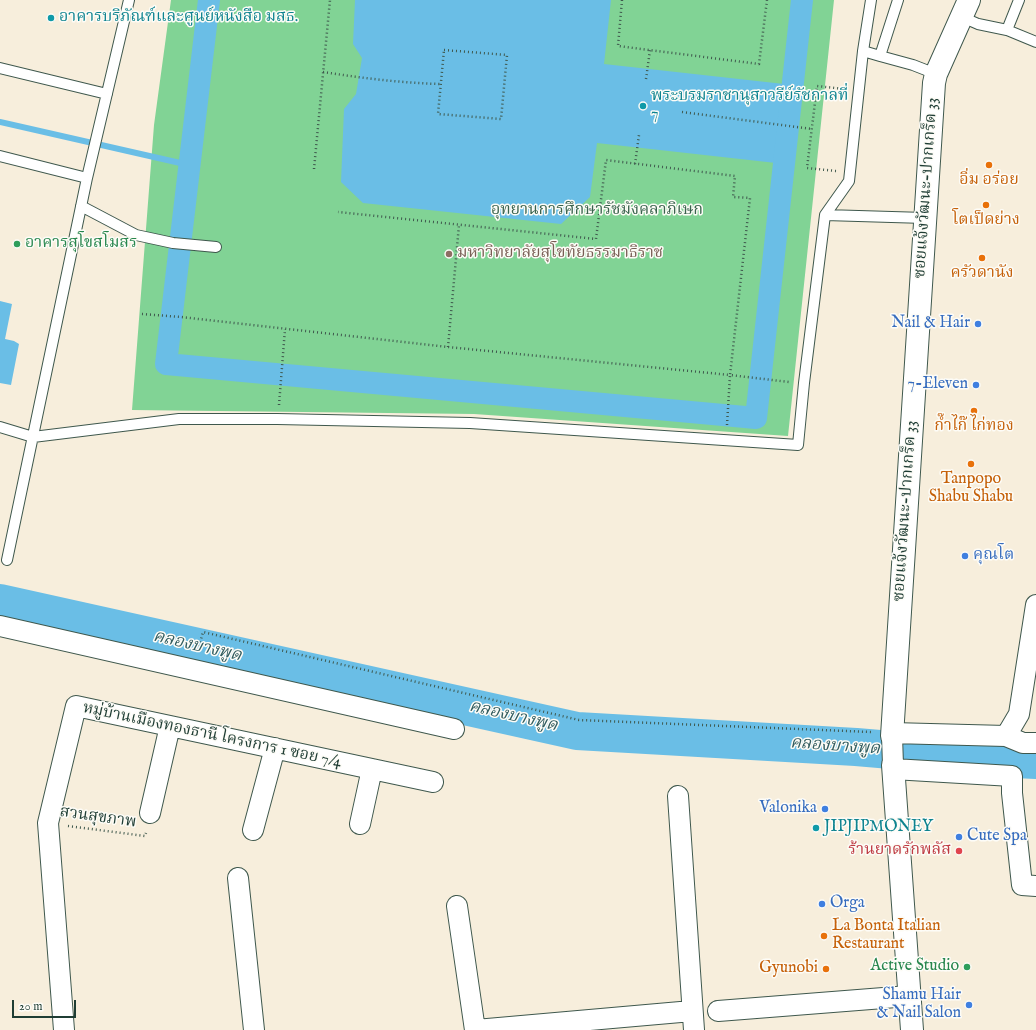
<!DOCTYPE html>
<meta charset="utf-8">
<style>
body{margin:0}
#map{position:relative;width:1036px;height:1030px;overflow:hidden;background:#f7eedc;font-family:"IM FELL English",serif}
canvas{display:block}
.scale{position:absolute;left:12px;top:1000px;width:64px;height:18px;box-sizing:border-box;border:2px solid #1f3d34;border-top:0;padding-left:5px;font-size:12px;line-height:14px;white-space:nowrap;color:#1f3d34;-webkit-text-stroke:3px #fdfcf7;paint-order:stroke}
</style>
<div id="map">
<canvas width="1036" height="1030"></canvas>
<div class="scale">20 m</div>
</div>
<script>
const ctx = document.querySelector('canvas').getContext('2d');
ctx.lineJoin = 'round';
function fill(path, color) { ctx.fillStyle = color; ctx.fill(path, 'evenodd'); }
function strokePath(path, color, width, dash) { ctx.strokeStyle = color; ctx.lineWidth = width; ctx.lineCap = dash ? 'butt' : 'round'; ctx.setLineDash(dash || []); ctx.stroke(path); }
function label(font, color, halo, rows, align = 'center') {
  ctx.font = font + ' "IM FELL English","Noto Serif Thai",serif'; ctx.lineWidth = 3; ctx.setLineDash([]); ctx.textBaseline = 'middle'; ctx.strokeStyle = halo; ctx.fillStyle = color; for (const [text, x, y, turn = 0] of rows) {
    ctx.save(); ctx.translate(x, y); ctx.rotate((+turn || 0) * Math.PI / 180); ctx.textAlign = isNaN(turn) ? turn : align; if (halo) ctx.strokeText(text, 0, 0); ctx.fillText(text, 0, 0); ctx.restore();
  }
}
fill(new Path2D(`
 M171,0H834L788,436L474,414L132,410L154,125Z`), '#81d395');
fill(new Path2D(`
 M355,0H611L604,64L793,85L785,164L597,143L590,197L561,224L363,203L341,182L344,109L356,94L362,58L353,44Z
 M0,301L12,304L5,339L14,341L19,344L11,385L0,383Z`), '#6abee6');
strokePath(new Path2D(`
 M0,122L189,165`), '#6abee6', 6);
strokePath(new Path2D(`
 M209,0L166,364L756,418L802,0`), '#6abee6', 22);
strokePath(new Path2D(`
 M0,603L577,731L856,747L974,757L1036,760`), '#6abee6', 38);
const lane = new Path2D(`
 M871,0L863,51L880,56L898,0
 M962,17L978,24L1007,30L1036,42
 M1007,30L1019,0
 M880,56L913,65L936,74
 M0,68L107,94
 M0,156L87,178
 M81,206L136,235L173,243L216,247
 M825,215L925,218
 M0,427L33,437L179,419H277L470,423L798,445L804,383L825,215L849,181L863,51
 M7,560L87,178L129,0`);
const street = new Path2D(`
 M0,626L454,729
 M892,733L1006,736L1023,743H1036
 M892,736L893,765
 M1006,736L1019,714L1036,605
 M893,769L1012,776V793L1022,885L1036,886
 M678,796L694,1030
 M150,813L170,726
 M360,824L372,769
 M253,830L275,748
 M238,878L254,1030
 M457,906L475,1030
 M718,1011L909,996
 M64,1030L48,823L76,706L433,782
 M476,1030L692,1011`);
const secondary = new Path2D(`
 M892,736L934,83L936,74L969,0
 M893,765L912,1030`);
strokePath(lane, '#3f584d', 12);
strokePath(street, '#3f584d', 22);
strokePath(secondary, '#3f584d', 24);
strokePath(new Path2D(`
 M622,0L618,46L759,64L767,0
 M444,50L507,55L501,119L438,114Z
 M323,72C362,78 401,83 441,84
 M646,79L650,50
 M682,112L812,129
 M635,164L639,135
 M314,169L330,0
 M836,171L807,168L817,86L844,89
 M142,314L181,317L448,347L730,375L750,198L733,197L735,176L606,160L596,239L338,212
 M448,347L459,225
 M279,405L285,329
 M727,425L730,375L789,382
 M198,650L203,632L579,720L871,732
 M68,826L145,836L146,833`), '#3f584d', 2.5, [1, 3]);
strokePath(lane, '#fff', 10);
strokePath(street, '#fff', 20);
strokePath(secondary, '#fff', 22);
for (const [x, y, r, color] of [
 [51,18,4,"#0f9aa8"],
 [643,106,4,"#0f9aa8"],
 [989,165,4,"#e8710a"],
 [986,205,4,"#e8710a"],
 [17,244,4,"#2e9e5b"],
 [449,254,4,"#8d6e63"],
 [982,258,4,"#e8710a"],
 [978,324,4,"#3f7fe0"],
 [976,385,4,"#3f7fe0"],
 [974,411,4,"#e8710a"],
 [971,464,4,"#e8710a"],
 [965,556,4,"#3f7fe0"],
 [825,809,4,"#3f7fe0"],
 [816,828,4,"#0f9aa8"],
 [959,837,4,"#3f7fe0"],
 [959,851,4,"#e0444e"],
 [822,904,4,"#3f7fe0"],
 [824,936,4,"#e8710a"],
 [967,967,4,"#2e9e5b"],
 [826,969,4,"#e8710a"],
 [969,1005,4,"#3f7fe0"]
]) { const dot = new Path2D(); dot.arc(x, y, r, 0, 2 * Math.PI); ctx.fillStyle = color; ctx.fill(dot); strokePath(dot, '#fdfcf7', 1.5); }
label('16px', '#0d838f', '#fdfcf7', [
 ["อาคารบริภัณฑ์และศูนย์หนังสือ มสธ.",59,18],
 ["พระบรมราชานุสาวรีย์รัชกาลที่",651,97],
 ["7",651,115],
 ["JIPJIPMONEY",824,828]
], 'left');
label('16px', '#c56008', '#fdfcf7', [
 ["อิ่ม อร่อย",989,181],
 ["โตเป็ดย่าง",986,221],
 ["ครัวดานัง",982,274],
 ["ก๊ำไก๊ ไก่ทอง",974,427],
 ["Tanpopo",971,480],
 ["Shabu Shabu",971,498],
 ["La Bonta Italian",832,927,"left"],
 ["Restaurant",832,945,"left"],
 ["Gyunobi",818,969,"right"]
]);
label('16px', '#1f3d34', '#fdfcf7', [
 ["ซอยแจ้งวัฒนะ-ปากเกร็ด 33",927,188,-86],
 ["ซอยแจ้งวัฒนะ-ปากเกร็ด 33",906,511,-86],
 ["หมู่บ้านเมืองทองธานี โครงการ 1 ซอย 7/4",212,736,12],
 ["สวนสุขภาพ",98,818,8]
]);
label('16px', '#38624c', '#fdfcf7', [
 ["อุทยานการศึกษารัชมังคลาภิเษก",597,211]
]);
label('16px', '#27864d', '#fdfcf7', [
 ["อาคารสุโขสโมสร",25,244],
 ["Active Studio",959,967,"right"]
], 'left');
label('16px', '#785e54', '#fdfcf7', [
 ["มหาวิทยาลัยสุโขทัยธรรมาธิราช",457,254]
], 'left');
label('16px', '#366cbe', '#fdfcf7', [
 ["Nail & Hair",970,324],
 ["7-Eleven",968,385],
 ["คุณโต",973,556,"left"],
 ["Valonika",817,809],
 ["Cute Spa",967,837,"left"],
 ["Orga",830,904,"left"],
 ["Shamu Hair",961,996],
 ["& Nail Salon",961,1014]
], 'right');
label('16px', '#be3a42', '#fdfcf7', [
 ["ร้านยาดรักพลัส",951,851]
], 'right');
label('italic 17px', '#325d60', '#fdfcf7', [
 ["คลองบางพูด",197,647,13],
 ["คลองบางพูด",513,717,13],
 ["คลองบางพูด",835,747,4]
]);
</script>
